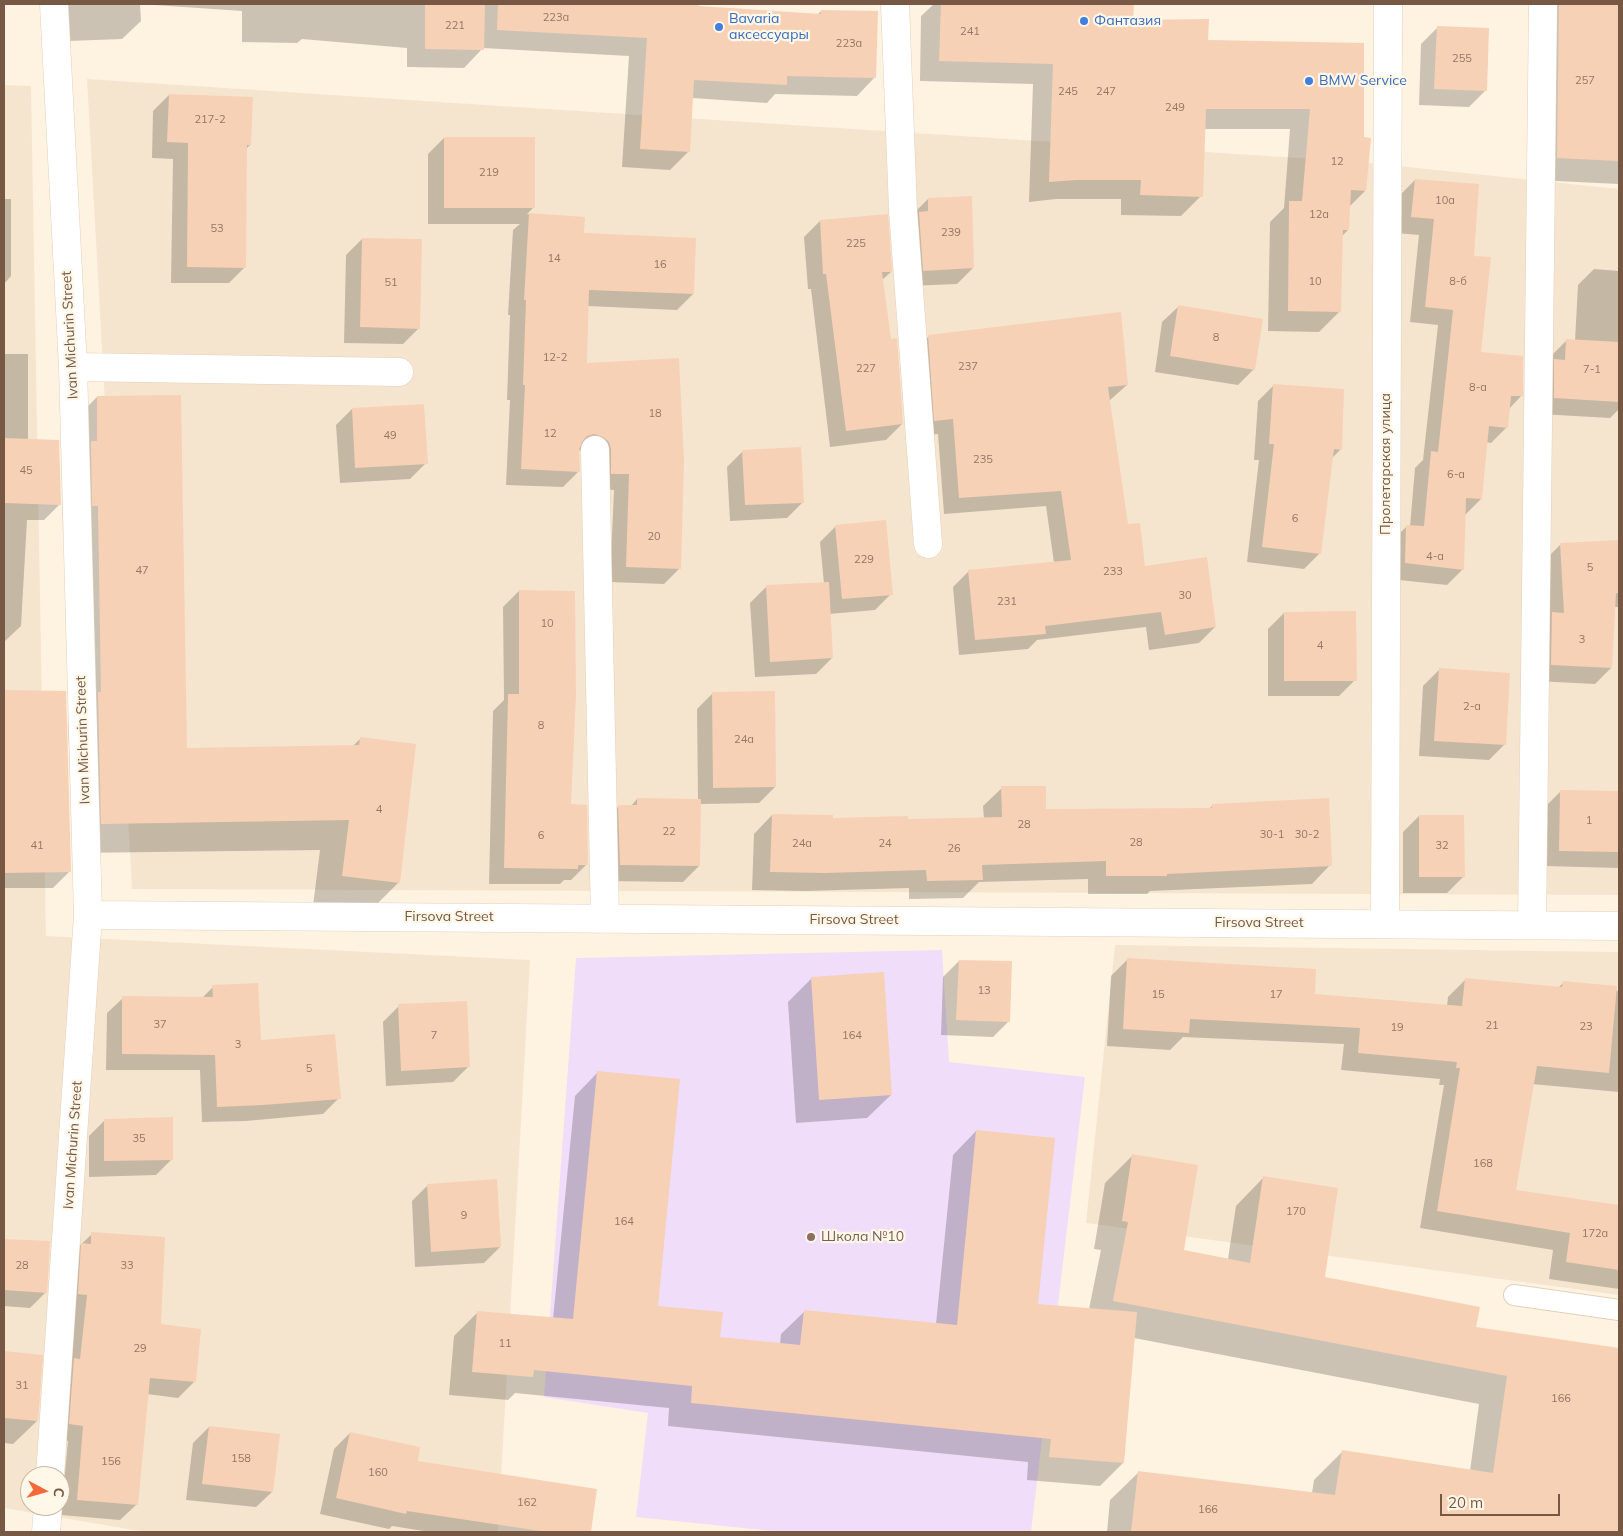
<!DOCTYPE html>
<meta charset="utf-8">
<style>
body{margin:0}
#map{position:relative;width:1623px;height:1536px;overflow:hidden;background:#fef3e0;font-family:Mulish,sans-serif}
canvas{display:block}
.frame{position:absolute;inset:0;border:5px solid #775845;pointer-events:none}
.north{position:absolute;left:20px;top:1466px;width:50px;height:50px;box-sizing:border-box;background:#fff7e8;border:1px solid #c9b7a7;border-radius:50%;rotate:96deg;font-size:14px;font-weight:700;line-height:20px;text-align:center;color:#775845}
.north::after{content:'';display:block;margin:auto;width:18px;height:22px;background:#f3693b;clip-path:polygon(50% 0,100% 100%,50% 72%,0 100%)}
.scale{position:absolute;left:1440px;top:1494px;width:120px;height:22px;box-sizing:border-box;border:2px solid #775845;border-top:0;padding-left:6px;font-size:15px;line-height:18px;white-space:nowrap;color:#775845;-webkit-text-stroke:4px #fff7e8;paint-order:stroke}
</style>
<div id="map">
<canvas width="1623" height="1536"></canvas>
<div class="frame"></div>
<div class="north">С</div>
<div class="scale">20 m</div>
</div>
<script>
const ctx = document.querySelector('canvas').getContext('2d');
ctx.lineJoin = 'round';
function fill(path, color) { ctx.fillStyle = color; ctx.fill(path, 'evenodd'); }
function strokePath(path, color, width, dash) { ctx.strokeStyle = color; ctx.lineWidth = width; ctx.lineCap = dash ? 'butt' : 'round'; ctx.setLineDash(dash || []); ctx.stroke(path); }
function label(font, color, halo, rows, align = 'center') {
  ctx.font = font + ' Mulish,sans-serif'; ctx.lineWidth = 4.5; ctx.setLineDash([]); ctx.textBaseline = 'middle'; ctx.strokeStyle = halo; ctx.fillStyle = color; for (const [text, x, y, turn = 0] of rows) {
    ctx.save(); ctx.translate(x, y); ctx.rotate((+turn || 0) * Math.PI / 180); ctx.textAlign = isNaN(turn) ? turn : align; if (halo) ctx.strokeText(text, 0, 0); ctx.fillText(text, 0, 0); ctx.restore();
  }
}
fill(new Path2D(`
 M87,79L1360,162L1619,189V895L132,889Z
 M4,85L31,86L46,936L530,960L498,1532H146L4,1508ZM30,1476H60V1506H30Z
 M1115,945L1619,952V1295L1086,1223Z`), '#f6e5ce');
fill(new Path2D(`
 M942,950L949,1062L1085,1077L1031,1532H782L636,1517L648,1413L544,1397L576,958Z`), '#f0ddfa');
fill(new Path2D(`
 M66,4H698L697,7L817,15L821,11L875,77L857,96L775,94L767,103L692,98L689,151L670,170L622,167L629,56L483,48L464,68L407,67V48L302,39L297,43L242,42V11L140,4L141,21L122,39L68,41Z
 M934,4H1091L1073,22L1207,41L1363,138L1365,191L1349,207L1348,230L1342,236L1339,312L1319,332L1268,331L1270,222L1284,208L1290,129H1204L1201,196L1181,216L1121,215V199H1056L1029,202L1033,84L920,81L921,16Z
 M1558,4L1619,6V184L1535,180L1537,25Z
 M1437,28L1488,30L1485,91L1469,107L1419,105L1421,44Z
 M169,95L250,145L246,149L245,267L229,283H171L173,159L152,158L153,111Z
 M444,138L533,208L527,214L584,218L583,234L695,239L693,294L677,310L587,306L585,364L680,568L664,584L610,582L614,490L596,489L587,452L578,450L579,471L563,487L506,485L510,400H507L510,315H508L513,230L520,224H428V154Z
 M1415,180L1473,257L1480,353L1521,396L1509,409L1507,427L1491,443L1486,442L1481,499L1465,515L1463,569L1447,585L1389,579L1390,543L1406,527H1410L1415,468L1423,460L1438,325L1410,322L1419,235L1396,233L1399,196Z
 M4,199H11V276L4,284Z
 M928,199L973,268L957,284L908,286L912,215Z
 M820,221L891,272L882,280L902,424L886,440L830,447L811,289H808L804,237Z
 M362,239L419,328L403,344L344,343L346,255Z
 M1594,269L1619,271V409L1610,418L1539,414L1551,356L1567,340L1575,341L1578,285Z
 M1178,307L1254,369L1238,385L1155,372L1162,322Z
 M929,336L1127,385L1109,401L1127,525L1144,567L1215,627L1199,643L1149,650L1146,627L1037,640L1028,649L959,655L953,587L969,571L1054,563L1046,506L944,514L938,434L919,436L913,352Z
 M4,354H28V440L60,504L44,520H27L21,626L5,641Z
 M1274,385L1341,449L1331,459L1320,553L1304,569L1247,562L1259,460H1254L1258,401Z
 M97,397L186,749L352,747L360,739L398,883L369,912L313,906L320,850L73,853L68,723L72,720L69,535H63L62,472L68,465L67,427Z
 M352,409L426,463L410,479L340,483L336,425Z
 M743,451L803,502L787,518L730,521L727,467Z
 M836,526L891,594L875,610L829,614L832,658L816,674L755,677L750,603L766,587L824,584L820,542Z
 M1619,541V607H1614L1611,668L1595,684L1535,681L1545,560L1561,544Z
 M519,591L570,806L587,864L571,880H564L560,884H489L493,711L504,700L503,607Z
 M1284,613L1355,680L1339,696H1268V629Z
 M1439,670L1505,744L1489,760L1419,756L1423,686Z
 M4,692L65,693L51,784H4Z
 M713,693L775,787L759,803L700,804L699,866L683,882L604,881L603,822L619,806H631L637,799L698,800L697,709Z
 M1002,788L1045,811L1209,809L1213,805L1330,865L1312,884L1150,891L1147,894H1088V879L979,882L963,898L909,899V888L805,891L752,890L754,834L772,815L832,820L984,819L983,806Z
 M1561,791L1619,792V868L1544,866L1545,807Z
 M1419,816L1463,877L1447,893H1403V832Z
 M68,825L69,872L53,888H4V827Z
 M1128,959L1314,995L1447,1006L1448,997L1465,980L1558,988L1563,983L1619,991V1092L1532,1084L1515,1191L1619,1206V1289L1549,1279L1553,1250L1420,1228L1444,1085H1439L1440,1079L1341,1070L1344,1044L1183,1037L1170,1050L1107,1046L1111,976Z
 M959,961L1009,1021L993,1037L941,1035L943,977Z
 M812,978L891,1095L867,1118L796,1123L788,1002Z
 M213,987L260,1041L339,1098L323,1114L246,1121L202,1122L200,1070H106L107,1013L123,998H202Z
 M399,1006L469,1066L453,1082L386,1086L383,1022Z
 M598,1072L656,1307L719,1338L780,1344L781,1334L805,1311L936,1324L953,1155L976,1131L1037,1305L1089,1309L1101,1250L1094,1249L1105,1183L1133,1155L1182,1251L1228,1259L1236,1206L1264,1177L1324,1278L1475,1328L1619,1349V1532H1107L1110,1500L1139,1472L1312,1493L1314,1480L1342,1452L1470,1471L1479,1404L1134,1338L1123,1463L1100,1486L1027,1480L1028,1462L668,1426L669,1408L515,1393L508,1400L449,1395L454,1336L478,1312L553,1319L575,1096Z
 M105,1120L172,1159L156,1175L89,1177V1136Z
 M428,1185L500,1247L484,1263L415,1267L412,1201Z
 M92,1234L159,1325L194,1382L178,1398L147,1394L136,1505L120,1520L61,1515L68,1441L54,1440L76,1249Z
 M4,1240L49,1243L46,1292L30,1308L4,1306Z
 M4,1352L41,1356L37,1421L13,1444L4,1443Z
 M209,1427L272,1492L256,1507L186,1500L193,1443Z
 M350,1433L416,1462L596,1490L590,1532H430L392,1526L389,1529L320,1514L334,1449Z`), '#0003');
fill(new Path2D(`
 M425,4H485L484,50L425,49Z
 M498,4H699V6L821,14V10L878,11L876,78L787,76V85L694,80L690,152L640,149L647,38L497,30Z
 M941,4H1134L1133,20L1209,19L1208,40L1364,43V137L1371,138L1366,191L1351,190L1349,230H1343L1341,312L1288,311L1289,201H1302L1310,109H1206L1203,197L1140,195L1141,180H1076L1049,182L1053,64L939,61Z
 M1559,4H1619V161L1557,158Z
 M1437,26L1489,28L1487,91L1434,89Z
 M169,94L253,97L251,145H247L246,268L187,267L188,143L167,142Z
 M444,137H535V208H444Z
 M1415,179L1479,184L1474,256L1491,257L1481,352L1523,356V396H1511L1508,428L1489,426L1482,499L1466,498L1464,570L1405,563L1406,525L1424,526L1431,451L1438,452L1453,310L1425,307L1434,219L1411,217Z
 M972,196L974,268L923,271L919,212L928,211V198Z
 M529,213L585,217L584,233L696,238L694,294L589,290L587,363L679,358L684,461L681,569L626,567L629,474H611V449L609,442L603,437L594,434L587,436L582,442L579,450L580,472L521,469L525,385H523L526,300H524Z
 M888,214L892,272H882L891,339L897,338L903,424L846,431L826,274H823L820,220Z
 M362,238L422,239L420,329L360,327Z
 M1178,305L1263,319L1255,370L1170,356Z
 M1121,312L1128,385L1108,387L1128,524L1140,523L1145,566L1207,557L1216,627L1165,635L1161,612L1045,626L1046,634L975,640L968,570L1071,560L1061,491L959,498L953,419L934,421L928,335Z
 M1566,339L1619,342V402L1554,398V359L1565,360Z
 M1273,384L1344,389L1342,450L1334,449L1321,554L1262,547L1274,444H1269Z
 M181,395L187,748L359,745L360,737L416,744L400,883L342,876L349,820L101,824L98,692H101L98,506H92L91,441H97V396Z
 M424,404L428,464L355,468L352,408Z
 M4,438L59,440L61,505L4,503Z
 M801,447L804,503L745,505L742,450Z
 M886,520L893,595L842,599L835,525Z
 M1619,540V593H1616L1612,668L1551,665L1552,612L1564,613L1560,543Z
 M829,582L833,658L770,662L766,585Z
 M519,590L575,591L576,696L571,804L587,805L588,865H578V869L504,868L508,694H519Z
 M1356,611L1357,681H1284V612Z
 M1439,668L1510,673L1506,745L1434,741Z
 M4,690L66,691L71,872L4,873Z
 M775,691L776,787L713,788L712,692Z
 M1001,786H1046V809L1212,808V804L1329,798L1332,866L1167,874V876H1106V861L982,865L983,880L927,881L926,870L825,873L770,872L772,814L833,815V818L908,816V819L1002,817Z
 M1560,790L1619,791V852L1559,851Z
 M637,798L701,799L700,866L620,865L618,805H637Z
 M1419,815H1464L1465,877H1419Z
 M1127,958L1316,969L1315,994L1462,1006L1465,978L1562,987L1563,981L1617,986L1609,1073L1537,1066L1516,1190L1619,1205V1270L1566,1262L1570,1233L1437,1211L1460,1068H1456L1457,1062L1358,1053L1360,1028L1190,1019L1189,1033L1123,1029Z
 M959,960L1012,961L1010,1022L956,1020Z
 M884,972L892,1095L819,1100L811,977Z
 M258,983L261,1040L335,1034L341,1099L263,1105L217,1107L215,1055L122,1054V996L213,997L212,985Z
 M467,1001L470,1067L401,1071L398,1004Z
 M597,1071L680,1079L658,1306L723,1312L720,1337L800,1345L804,1310L957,1325L976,1130L1055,1138L1038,1304L1137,1312L1124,1463L1049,1457L1051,1439L691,1403L692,1386L534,1370L533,1377L472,1372L477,1311L573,1319Z
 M173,1117V1160L104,1161V1119Z
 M1132,1154L1198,1165L1184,1250L1250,1263L1263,1176L1338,1188L1325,1277L1480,1307L1476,1327L1619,1348V1532H1131L1138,1471L1335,1495L1342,1450L1493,1473L1507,1376L1113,1301L1128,1222L1122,1221Z
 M497,1179L501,1247L431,1252L427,1184Z
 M91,1232L165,1237L161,1324L201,1329L196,1382L150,1378L138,1505L77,1500L83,1426L69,1424L74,1358L80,1359L87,1295L78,1294L81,1243L91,1244Z
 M4,1239L50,1241L47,1293L4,1290Z
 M4,1351L43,1355L38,1421L4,1418Z
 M209,1426L280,1434L273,1492L202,1484Z
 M350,1432L420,1447L418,1461L597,1489L591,1532H547L407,1511L406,1514L336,1498Z`), '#f6d1b6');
const lane = new Path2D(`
 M1514,1295L1619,1310`);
const street = new Path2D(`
 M895,4L903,210L928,544
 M73,367L399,372
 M595,450L605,918
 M88,915L1619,926
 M1385,924L1388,4
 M1532,925L1543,4
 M50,1476L88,915L73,367L54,4
 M46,1532L48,1506`);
strokePath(lane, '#e3cfbb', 22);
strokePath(street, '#e3cfbb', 29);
strokePath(lane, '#fff', 20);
strokePath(street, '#fff', 28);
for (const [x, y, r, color] of [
 [1084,21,5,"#3f7fe0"],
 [719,27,5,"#3f7fe0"],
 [1309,81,5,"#3f7fe0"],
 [811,1237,5,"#8d6e63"]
]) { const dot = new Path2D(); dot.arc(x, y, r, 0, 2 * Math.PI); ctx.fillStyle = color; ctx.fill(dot); strokePath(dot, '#fff7e8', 2); }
label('11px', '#977661', null, [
 ["223а",556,18],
 ["221",455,26],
 ["241",970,32],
 ["223a",849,44],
 ["255",1462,59],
 ["257",1585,81],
 ["245",1068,92],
 ["247",1106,92],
 ["249",1175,108],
 ["217-2",210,120],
 ["12",1337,162],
 ["219",489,173],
 ["10a",1445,201],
 ["12а",1319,215],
 ["53",217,229],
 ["239",951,233],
 ["225",856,244],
 ["14",554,259],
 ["16",660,265],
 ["10",1315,282],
 ["8-б",1458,282],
 ["51",391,283],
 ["8",1216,338],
 ["12-2",555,358],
 ["237",968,367],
 ["227",866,369],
 ["7-1",1592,370],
 ["8-a",1478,388],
 ["18",655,414],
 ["12",550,434],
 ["49",390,436],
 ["235",983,460],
 ["45",26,471],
 ["6-a",1456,475],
 ["6",1295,519],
 ["20",654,537],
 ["4-a",1435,557],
 ["229",864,560],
 ["5",1590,568],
 ["47",142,571],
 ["233",1113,572],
 ["30",1185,596],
 ["231",1007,602],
 ["10",547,624],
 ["3",1582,640],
 ["4",1320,646],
 ["2-a",1472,707],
 ["8",541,726],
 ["24а",744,740],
 ["4",379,810],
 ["1",1589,821],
 ["28",1024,825],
 ["22",669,832],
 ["30-1",1272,835],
 ["30-2",1307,835],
 ["6",541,836],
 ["28",1136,843],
 ["24a",802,844],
 ["24",885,844],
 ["41",37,846],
 ["32",1442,846],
 ["26",954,849],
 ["13",984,991],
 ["15",1158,995],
 ["17",1276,995],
 ["37",160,1025],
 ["21",1492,1026],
 ["23",1586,1027],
 ["19",1397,1028],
 ["7",434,1036],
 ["164",852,1036],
 ["3",238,1045],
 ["5",309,1069],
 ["35",139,1139],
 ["168",1483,1164],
 ["170",1296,1212],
 ["9",464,1216],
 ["164",624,1222],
 ["172a",1595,1234],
 ["28",22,1266],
 ["33",127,1266],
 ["11",505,1344],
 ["29",140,1349],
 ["31",22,1386],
 ["166",1561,1399],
 ["158",241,1459],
 ["156",111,1462],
 ["160",378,1473],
 ["162",527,1503],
 ["166",1208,1510]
]);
label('14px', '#366cbe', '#fff7e8', [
 ["Bavaria",729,19],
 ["аксеcсуары",729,35],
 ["Фантазия",1094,21],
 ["BMW Service",1319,81]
], 'left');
label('14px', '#775845', '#fff7e8', [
 ["Ivan Michurin Street",70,335,-93],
 ["Пролетарская улица",1386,464,-90],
 ["Ivan Michurin Street",83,740,-92],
 ["Firsova Street",449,917],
 ["Firsova Street",854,920],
 ["Firsova Street",1259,923],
 ["Ivan Michurin Street",73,1145,-86]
]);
label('14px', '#785e54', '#fff7e8', [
 ["Школа №10",821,1237]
], 'left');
</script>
